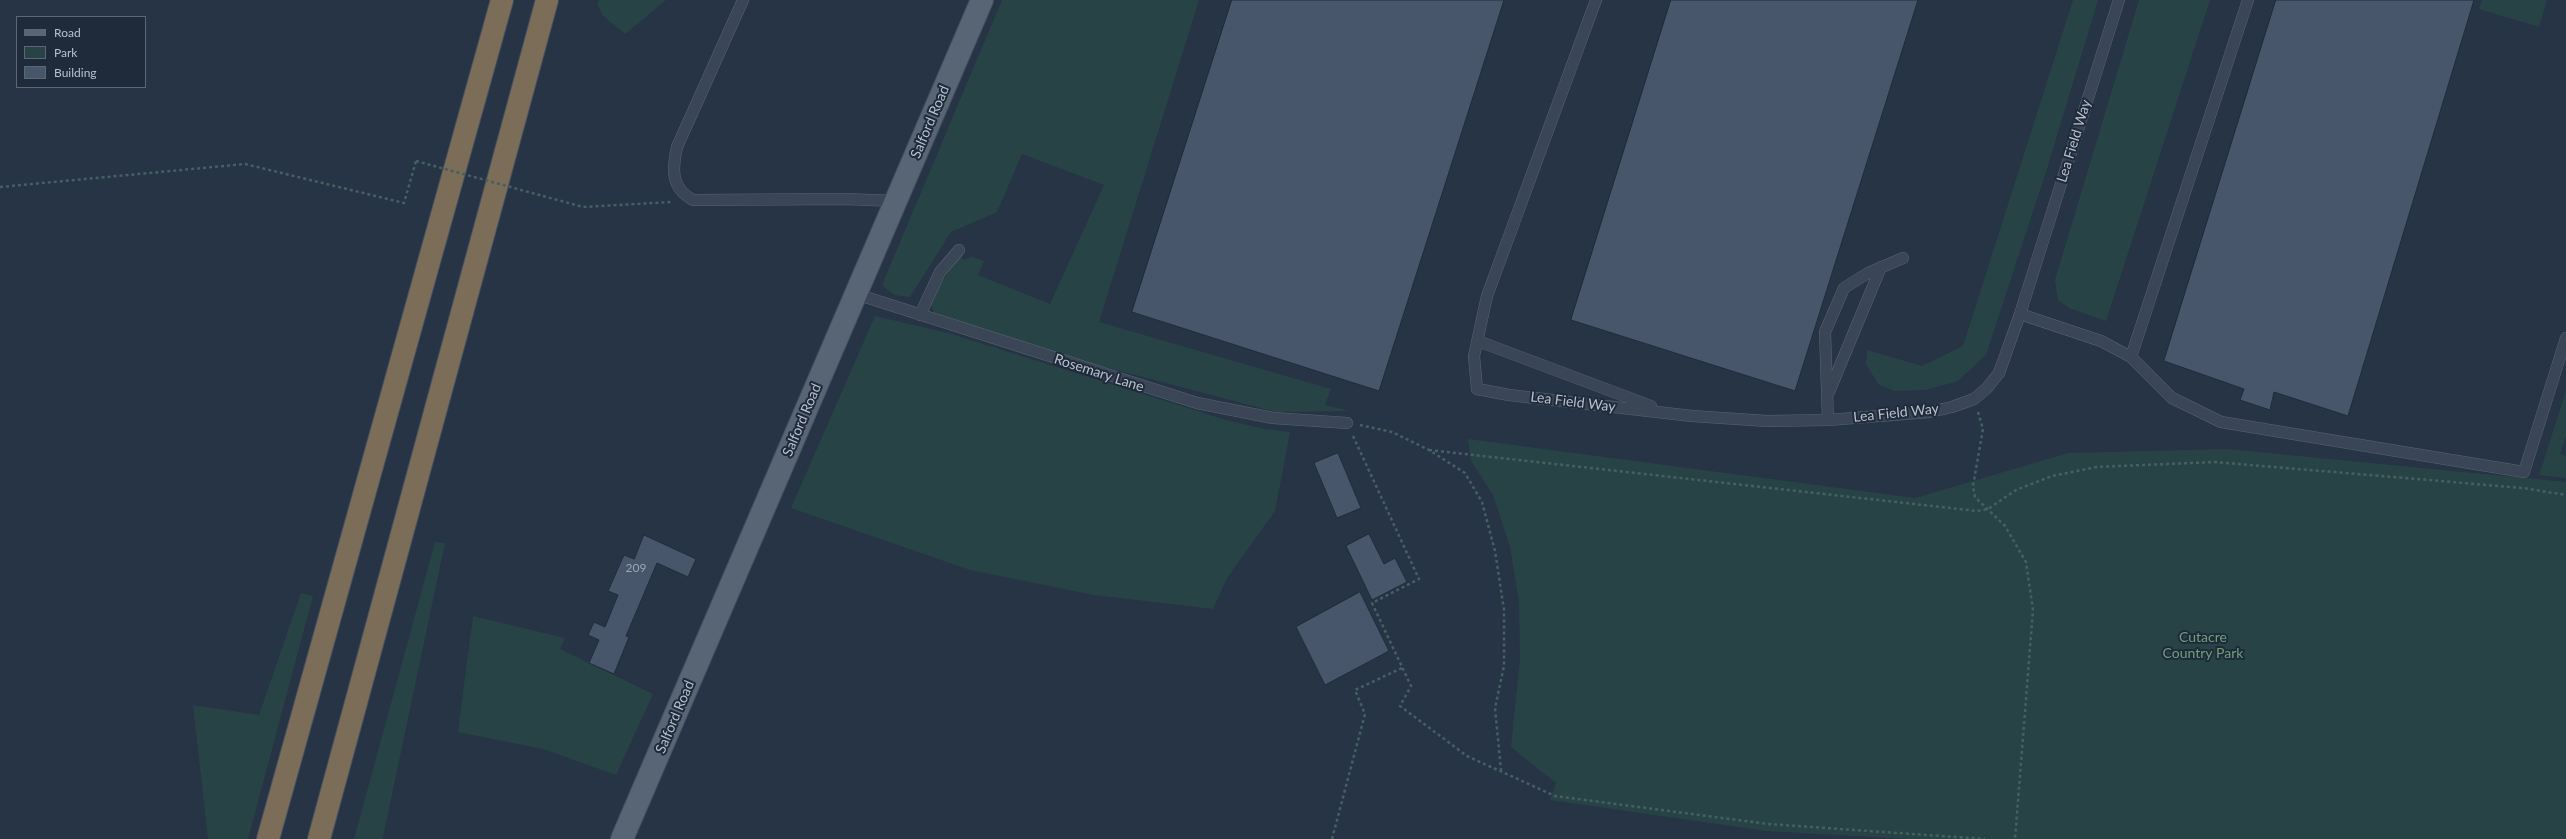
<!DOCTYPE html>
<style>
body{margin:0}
#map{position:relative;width:2566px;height:839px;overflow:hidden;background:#263445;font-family:Lato,sans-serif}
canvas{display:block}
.legend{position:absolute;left:16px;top:16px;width:130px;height:72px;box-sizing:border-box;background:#1f2a3a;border:1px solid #5c6675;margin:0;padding:5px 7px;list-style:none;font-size:12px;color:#b8c1ce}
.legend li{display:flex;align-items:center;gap:8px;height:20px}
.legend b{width:20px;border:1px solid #5c6675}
</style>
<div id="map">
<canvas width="2566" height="839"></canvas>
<ul class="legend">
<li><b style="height:5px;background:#586575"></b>Road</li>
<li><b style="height:11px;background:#284346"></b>Park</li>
<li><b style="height:11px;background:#47566a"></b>Building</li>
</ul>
</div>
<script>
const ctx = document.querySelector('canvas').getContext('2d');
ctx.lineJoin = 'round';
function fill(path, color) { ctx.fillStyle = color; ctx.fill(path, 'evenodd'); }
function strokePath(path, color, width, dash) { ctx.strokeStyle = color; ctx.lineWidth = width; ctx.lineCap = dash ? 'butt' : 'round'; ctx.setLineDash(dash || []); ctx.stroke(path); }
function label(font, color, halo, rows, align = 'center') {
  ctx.font = font + ' Lato,sans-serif'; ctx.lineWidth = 4; ctx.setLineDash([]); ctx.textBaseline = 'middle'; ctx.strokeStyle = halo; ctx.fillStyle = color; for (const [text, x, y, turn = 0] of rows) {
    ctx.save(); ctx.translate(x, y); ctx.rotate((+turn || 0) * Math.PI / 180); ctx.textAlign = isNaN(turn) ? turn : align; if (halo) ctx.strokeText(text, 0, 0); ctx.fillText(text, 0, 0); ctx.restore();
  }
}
fill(new Path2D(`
 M599,0H666L625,34L603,16L597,4Z
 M1002,0H1199L1099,322L1331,389L1325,405L1349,411L1276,412L1071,358L935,316L930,302L960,253L963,260L972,257L984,261L978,275L1050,304L1104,185L1022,154L997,212L951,232L910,297L894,295L882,285Z
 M2073,0H2098L2046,172L1986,355L1958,381L1926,390L1894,391L1878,384L1866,364L1867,350L1922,366L1963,346Z
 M2139,0H2210L2106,321L2069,308L2058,300L2055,280Z
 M2482,0H2547L2539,27L2479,9Z
 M875,316L948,333L1226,420L1264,429L1290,432L1275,511L1227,578L1213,609L1094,595L970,570L791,508Z
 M2566,391V437L2560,454L2566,456V478L2539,475Z
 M1468,439L1915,498L2068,453L2227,449L2566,482V839H1908L1766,831L1550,800L1556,783L1511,747L1520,659L1519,601L1510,547L1493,495L1471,461Z
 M435,542L445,543L383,837L382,839H354Z
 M301,593L313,596L248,839H208L193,705L259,715Z
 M473,616L565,638L560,649L653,694L616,775L543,749L458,732Z`), '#284346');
const building = new Path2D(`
 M1232,0H1504L1379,391L1132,312Z
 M1671,0H1918L1795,391L1571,320Z
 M2276,0H2474L2348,416L2274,392L2270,410L2240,400L2244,389L2164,361Z
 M1338,453L1361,508L1337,518L1314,463Z
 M1369,534L1384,564L1395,558L1407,582L1372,600L1346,546Z
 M644,535L696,559L688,577L657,563L626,636L629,637L614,674L589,663L599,640L588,635L594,622L605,627L618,595L608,591L624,555L634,559Z
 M1360,592L1389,651L1325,685L1296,627Z`);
fill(building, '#47566a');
strokePath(building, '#212c3c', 1);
const lane = new Path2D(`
 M743,0L677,147C672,170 671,188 693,200L845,199L896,201
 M1596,0L1487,296L1474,356L1477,389L1509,395L1692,416L1767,421L1828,420L1930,412L1952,407L1974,399L1987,388L1999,373L2020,314L2119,0
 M856,294L1197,403L1273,418L1347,423
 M2020,314L2101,341L2131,357L2248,0
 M920,315L940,272L959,250
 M1478,341L1651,406
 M2131,357L2172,398L2221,422L2524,472L2566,338
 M1829,392L1881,267
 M1828,420L1825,332L1844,288L1868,273L1903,258`);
const primary = new Path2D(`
 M622,839L982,0`);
const highway = new Path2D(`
 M268,839L502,0
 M319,839L547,0`);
strokePath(lane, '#596472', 12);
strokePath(primary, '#444f5e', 24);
strokePath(highway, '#45505f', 24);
strokePath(new Path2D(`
 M0,187L245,164L404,203L416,161
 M543,196L583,207L671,202
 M1978,412L1983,429L1973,486L1975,497L2005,526L2026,562L2033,610L2015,839
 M1360,425L1392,432L1429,450L1465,473L1482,502L1495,551L1504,610V666L1495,708L1501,770
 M1353,436L1419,579L1372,603L1411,686L1400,706L1467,756L1555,796L1768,824L1985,839
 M1429,450L1977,511L1988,509L2016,490L2052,476L2097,467L2214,462L2523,488L2566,495
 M1332,839L1365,714L1355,690L1402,668`), '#466062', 2.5, [3, 3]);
strokePath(lane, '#3a4655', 11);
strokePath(primary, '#586575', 22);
strokePath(highway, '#7b6d57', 22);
strokePath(new Path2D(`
 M416,161L543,196`), '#466062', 2.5, [3, 3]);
label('12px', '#9ca6b5', null, [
 ["209",636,568]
]);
label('14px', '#b8c1ce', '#1f2a3a', [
 ["Salford Road",930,122,-67],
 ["Lea Field Way",2074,141,-73],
 ["Rosemary Lane",1099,373,18],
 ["Lea Field Way",1573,402,7],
 ["Lea Field Way",1896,413,-6],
 ["Salford Road",802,420,-67],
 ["Salford Road",675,717,-67]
]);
label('14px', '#6ea079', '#1f2a3a', [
 ["Cutacre",2203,637],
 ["Country Park",2203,653]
]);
</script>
